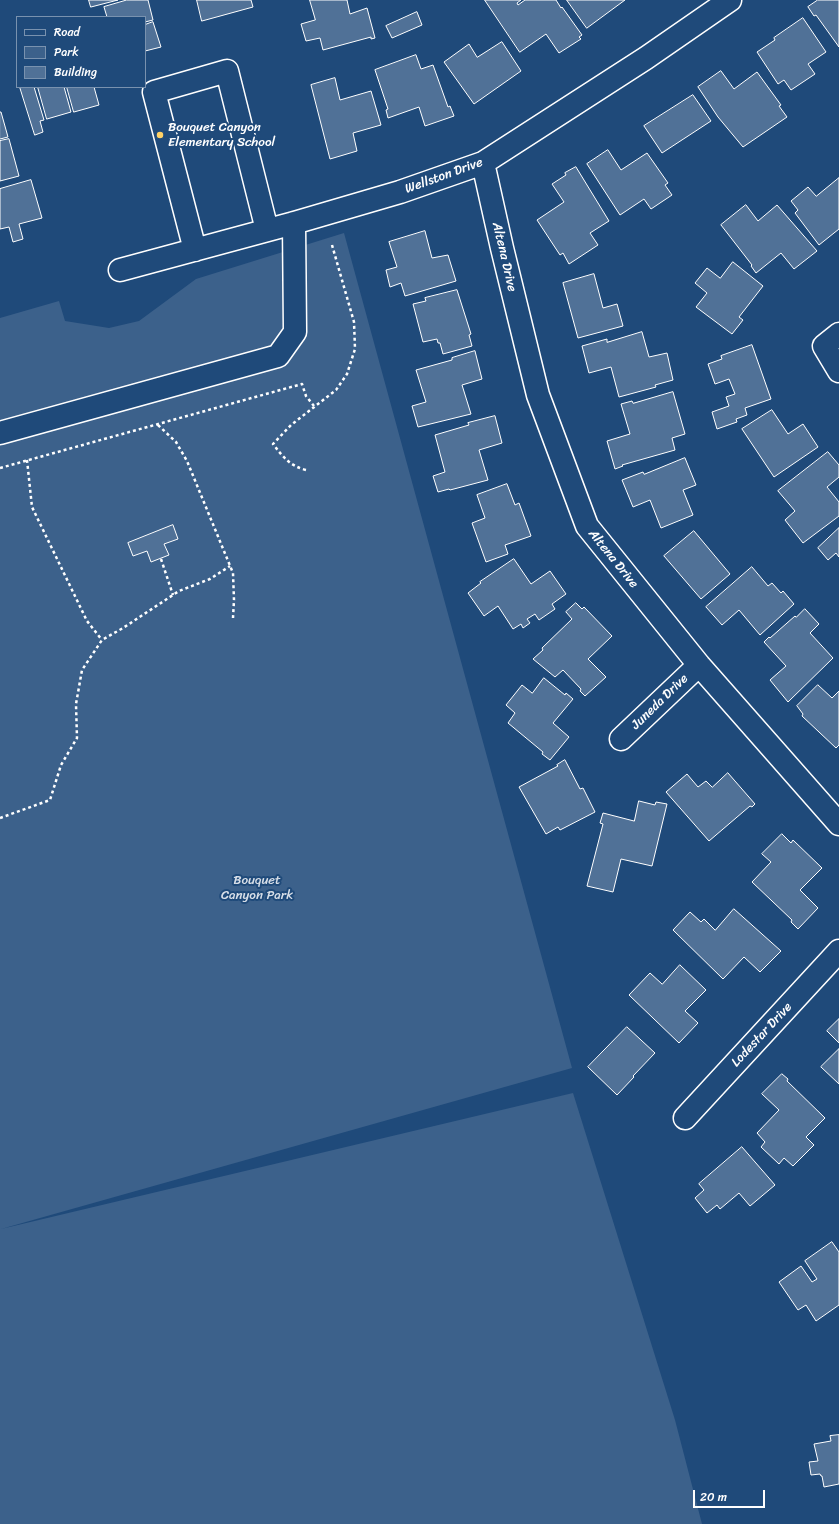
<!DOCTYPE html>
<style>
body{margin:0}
#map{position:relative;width:839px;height:1524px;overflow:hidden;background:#1f4a7a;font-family:Sriracha,sans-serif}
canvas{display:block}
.legend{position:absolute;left:16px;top:16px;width:130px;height:72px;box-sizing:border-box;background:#1f4a7a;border:1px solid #7992af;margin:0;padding:5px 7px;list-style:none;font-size:12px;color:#fff}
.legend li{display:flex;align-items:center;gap:8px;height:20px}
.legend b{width:20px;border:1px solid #7992af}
.scale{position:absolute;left:693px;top:1490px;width:72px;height:18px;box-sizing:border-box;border:2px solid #fff;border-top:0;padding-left:5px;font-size:12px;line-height:14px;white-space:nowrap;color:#fff;-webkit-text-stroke:3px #1f4a7a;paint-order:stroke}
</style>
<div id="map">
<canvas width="839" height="1524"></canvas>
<ul class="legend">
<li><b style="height:5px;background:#1f4a7a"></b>Road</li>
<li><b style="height:11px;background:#3c618b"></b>Park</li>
<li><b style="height:11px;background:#507197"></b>Building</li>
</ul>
<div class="scale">20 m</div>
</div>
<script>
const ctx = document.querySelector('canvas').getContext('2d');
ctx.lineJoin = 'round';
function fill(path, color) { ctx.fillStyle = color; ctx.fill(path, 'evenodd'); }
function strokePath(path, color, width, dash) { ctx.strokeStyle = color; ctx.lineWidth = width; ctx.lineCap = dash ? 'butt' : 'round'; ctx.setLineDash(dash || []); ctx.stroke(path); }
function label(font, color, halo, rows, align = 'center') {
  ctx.font = font + ' Sriracha,sans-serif'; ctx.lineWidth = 4; ctx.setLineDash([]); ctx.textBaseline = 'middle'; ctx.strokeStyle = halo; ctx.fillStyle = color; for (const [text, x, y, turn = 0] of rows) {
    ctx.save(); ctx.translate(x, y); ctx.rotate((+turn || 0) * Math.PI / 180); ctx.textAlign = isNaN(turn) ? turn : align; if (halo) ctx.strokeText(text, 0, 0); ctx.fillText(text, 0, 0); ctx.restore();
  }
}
fill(new Path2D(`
 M344,233L572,1068L1,1229L573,1093L675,1420L702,1524H0V318L59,301L65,321L109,328L139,321L196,279Z`), '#3c618b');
const building = new Path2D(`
 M89,0H118L91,7Z
 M127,0H148L153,20L145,22V17H107L104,7Z
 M197,0H251L253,7L202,21Z
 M310,0H347L350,14L367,8L375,38L371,39V37L323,50L320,38L306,41L301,24L315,20Z
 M485,0H521L517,3L518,5L525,0H556L561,8L562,7L582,35L579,37L581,39L559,53L546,34L520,52Z
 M567,0H625L587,28Z
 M818,0H839V47L816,15L814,16L808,7Z
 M417,12L422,25L392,38L386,26Z
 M803,18L826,52L808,64L815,74L791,90L784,80L778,84L757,52L775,40L774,38Z
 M153,22L161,47L145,51V25Z
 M502,42L521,71L474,104L444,62L469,44L477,57Z
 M416,55L421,69L433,65L448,107L450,106L454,116L425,126L419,107L388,118L386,110L388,109L375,70Z
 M721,71L734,89L757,72L781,105L779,106L787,117L743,147L718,117L698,87Z
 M335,78L340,100L371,91L381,125L353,133L357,151L330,159L311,85Z
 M20,87H34L44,120L40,121L43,132L35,135Z
 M38,87H64L71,112L47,119Z
 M67,87H94L99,105L74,112Z
 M693,95L711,121L662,153L644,126Z
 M0,112H1L8,137L0,139Z
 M9,139L19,176L0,181V141Z
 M608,150L621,170L647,153L668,183L665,185L672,195L651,209L644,199L620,215L587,164Z
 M576,167L609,221L590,233L598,245L569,264L563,253L560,255L537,220L564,202L552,184L566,175L565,173Z
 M839,178V229L819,245L795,213L798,210L791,201L808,187L816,196Z
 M31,180L42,218L19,224L23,239L13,242L9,227L0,229V189Z
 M746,205L758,221L777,205L817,251L794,269L781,253L756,273L751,266L752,265L721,225Z
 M425,231L432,258L448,255L456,281L405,296L401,283L390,287L386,270L397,267L389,242Z
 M733,262L763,286L739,317L743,320L732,334L696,307L707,293L695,283L707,268L720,278Z
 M594,274L603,308L617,304L623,326L578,338L563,283Z
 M457,290L471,334L469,335L472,346L443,354L440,343H438L437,339L423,342L413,304L426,301L425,298Z
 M642,332L649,357L667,353L673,380L655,385L656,387L619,397L611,367L589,373L582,346L607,339V342Z
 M752,345L771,399L745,408L747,415L736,419L737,422L717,429L712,412L729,406L726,397L735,394L729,379L715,384L708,364L722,359L721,356Z
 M475,351L482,379L462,385L471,414L418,427L412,406L426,402L416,370L452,360V358Z
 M673,392L685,434L672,438L675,450L622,465L623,466L615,469L607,441L630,434L621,404L632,401L633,403Z
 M772,410L788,434L803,424L818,447L774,477L742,429Z
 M495,416L502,443L479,450L488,480L450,490L449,489L438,492L433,476L445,472L435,435L469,425L468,423Z
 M828,452L839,465V477L827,487L839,502V516L803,543L785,520L795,511L778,491Z
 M685,458L696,485L683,490L693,515L661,528L650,500L633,507L622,480L643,472L644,474Z
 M507,484L515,505L519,503L531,536L505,545L508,554L486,562L472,523L485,518L477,495Z
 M173,525L178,539L164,544L169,555L151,562L147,551L133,556L128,543Z
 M839,528V557L836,553L828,560L818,548Z
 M694,531L730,574L701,599L664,556Z
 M514,559L531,584L550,571L566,594L552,604L555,609L539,620L535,614L527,619L530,623L523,628L521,624L513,629L498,606L484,616L468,593L481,583L480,582Z
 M752,567L768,586L772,583L781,593L783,591L794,604L760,635L739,610L722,625L706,607Z
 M576,603L582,609L584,607L612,636L588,659L606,677L585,696L580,691L581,689L563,670L555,677L533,659L543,650L542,648L572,619L566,612Z
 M805,609L819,624L810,633L833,658L788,702L770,680L786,666L764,642L769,637L770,638L795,616L796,617Z
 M544,678L565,695L566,693L573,699L553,723L569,737L550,760L542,754L543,752L508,723L515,713L506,705L522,685L532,693Z
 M818,685L832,698L839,691V745L836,748L802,716L803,714L797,706Z
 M565,760L580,789L583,788L595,812L560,830L558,827L546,834L519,787L558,766L557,765Z
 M728,773L755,804L752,807L750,806L709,841L666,792L687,774L698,787L706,781L712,787Z
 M639,801L655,805L656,802L667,804L652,866L621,859L613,892L587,886L603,824L600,823L603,813L634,821Z
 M782,834L791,843L793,840L822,868L800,890L818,908L798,929L791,922L792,920L752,882L771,862L762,854Z
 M734,909L781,951L760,972L744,957L723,979L673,930L690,912L701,922L704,919L715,930Z
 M680,965L706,990L685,1011L698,1023L679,1043L629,995L650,973L662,984Z
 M839,1019V1043L827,1031Z
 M627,1027L655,1053L633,1076L634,1077L617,1095L588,1067Z
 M839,1049V1084L821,1067Z
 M782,1074L788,1079L787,1081L825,1118L806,1137L814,1145L793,1166L784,1158L779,1164L761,1147L765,1142L757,1133L779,1110L762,1094Z
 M742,1147L775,1185L750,1206L739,1193L720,1209L717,1205L707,1213L695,1198L704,1190L699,1184Z
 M832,1242L839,1252V1305L816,1321L806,1305L798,1310L779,1282L801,1266L812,1282L817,1279L805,1261Z
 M839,1435V1484L824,1487L822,1476H821L820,1474L811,1475L809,1462L818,1461L814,1444L831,1441L830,1436Z`);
fill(building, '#507197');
strokePath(building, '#fff', 1);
const minor = new Path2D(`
 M483,163L502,248L538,395L587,526L699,665L839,824
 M195,250L154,92L227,71L267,230
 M120,270L294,223L400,192L483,163L646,58L730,0
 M839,334L824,346L839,371
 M0,433L278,356L295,332L294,223
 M621,739L699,665
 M685,1118L839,951`);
strokePath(minor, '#fff', 25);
strokePath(new Path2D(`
 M158,425L176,442L187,461L233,573L234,600L233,618
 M27,460L32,507L87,621L102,640
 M0,468L302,384L306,396L314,406
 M306,470C290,466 283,457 273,444L291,425L336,390L347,374L355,349L354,322L332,245
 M161,559L173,595
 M0,818L50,800L61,765L77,738L76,704L82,670L102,640L123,628L179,591L210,579L230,566`), '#fff', 2.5, [3, 3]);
strokePath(minor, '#1f4a7a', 22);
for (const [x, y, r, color] of [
 [160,135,4,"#ffd166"]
]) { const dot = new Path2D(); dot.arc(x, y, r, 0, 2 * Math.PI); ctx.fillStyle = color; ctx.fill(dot); strokePath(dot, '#1f4a7a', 1.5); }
label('13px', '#fff', '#1f4a7a', [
 ["Bouquet Canyon",168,128],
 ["Elementary School",168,143]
], 'left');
label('13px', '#fff', '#1f4a7a', [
 ["Wellston Drive",444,176,-20],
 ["Altena Drive",504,257,77],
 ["Altena Drive",613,559,51],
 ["Juneda Drive",660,702,-44],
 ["Lodestar Drive",762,1035,-47]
]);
label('13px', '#d8dfe8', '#1f4a7a', [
 ["Bouquet",257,881],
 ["Canyon Park",257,896]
]);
</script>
